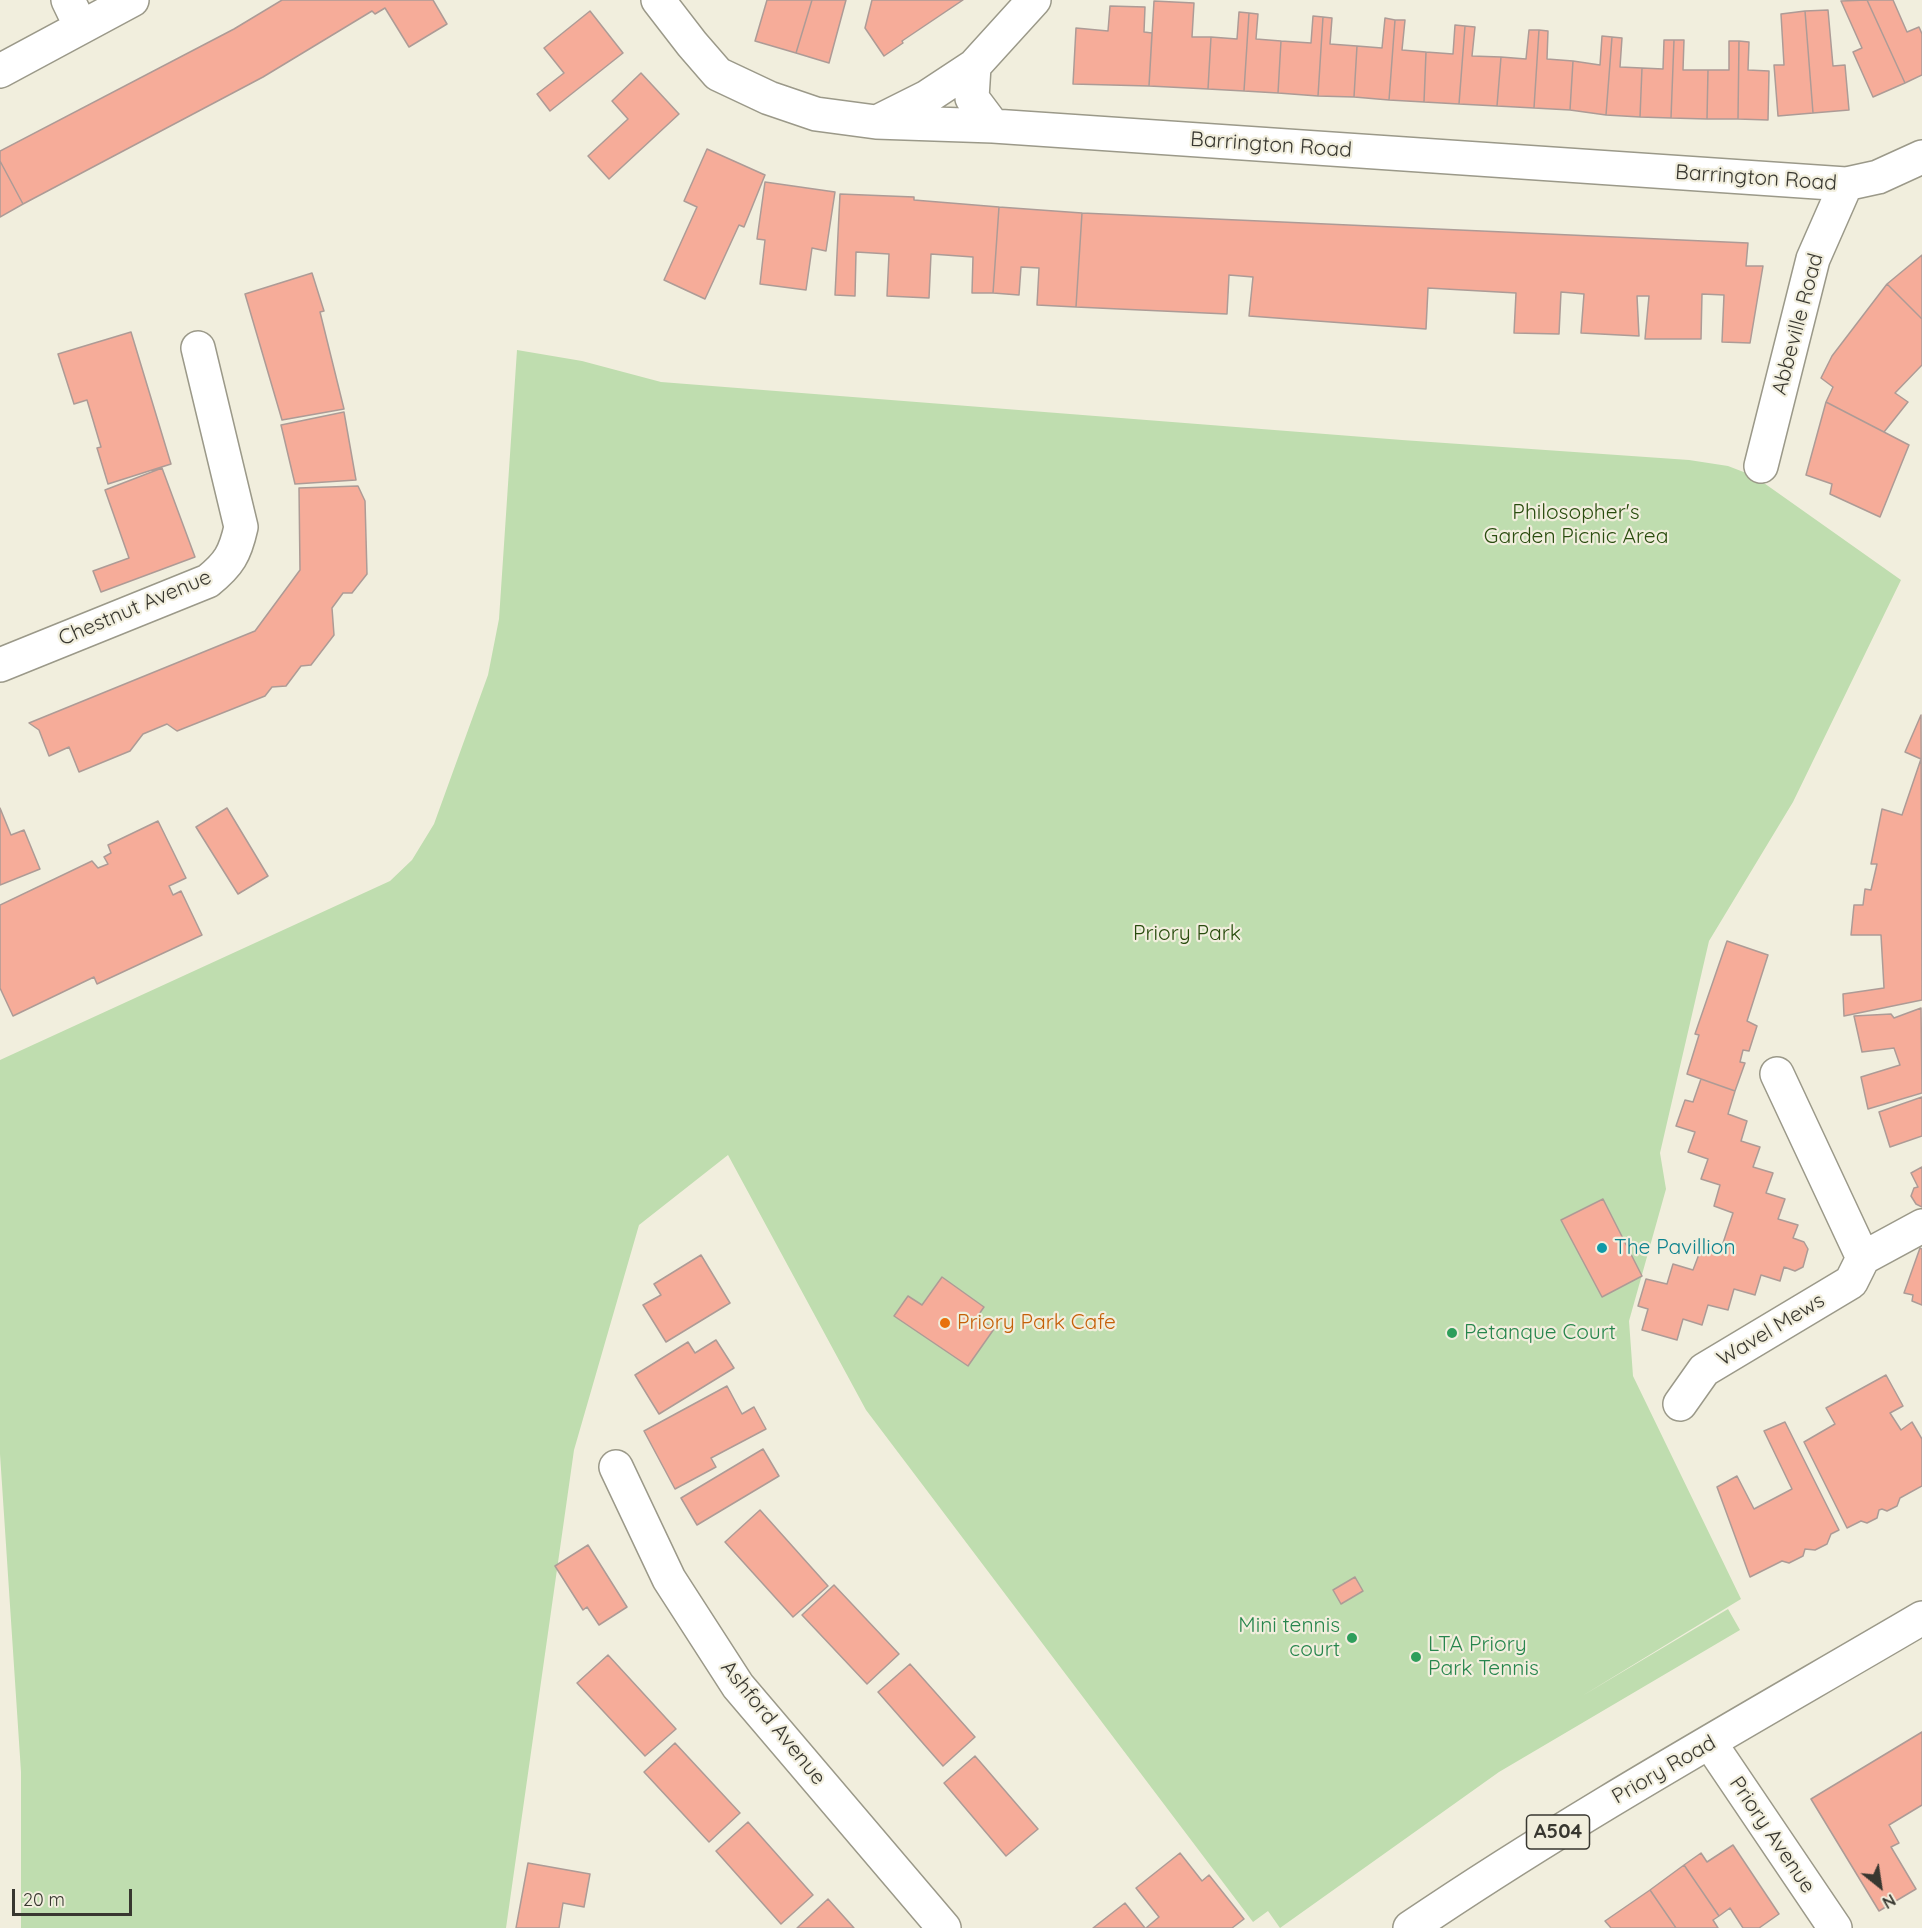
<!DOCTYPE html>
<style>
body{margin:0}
#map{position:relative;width:1922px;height:1928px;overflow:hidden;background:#f1eedd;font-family:Quicksand,sans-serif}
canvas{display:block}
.north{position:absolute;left:1850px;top:1856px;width:60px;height:60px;-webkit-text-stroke:4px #f1eedd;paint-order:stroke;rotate:150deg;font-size:16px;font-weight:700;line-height:24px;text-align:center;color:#383730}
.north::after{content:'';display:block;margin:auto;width:21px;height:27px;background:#383730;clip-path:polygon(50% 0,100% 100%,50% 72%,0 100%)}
.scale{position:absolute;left:12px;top:1889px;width:120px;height:27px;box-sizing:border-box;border:3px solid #383730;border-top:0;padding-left:8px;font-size:18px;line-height:21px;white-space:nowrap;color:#383730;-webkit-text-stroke:4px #f1eedd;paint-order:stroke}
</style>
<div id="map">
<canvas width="1922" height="1928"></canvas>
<div class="north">N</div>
<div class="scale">20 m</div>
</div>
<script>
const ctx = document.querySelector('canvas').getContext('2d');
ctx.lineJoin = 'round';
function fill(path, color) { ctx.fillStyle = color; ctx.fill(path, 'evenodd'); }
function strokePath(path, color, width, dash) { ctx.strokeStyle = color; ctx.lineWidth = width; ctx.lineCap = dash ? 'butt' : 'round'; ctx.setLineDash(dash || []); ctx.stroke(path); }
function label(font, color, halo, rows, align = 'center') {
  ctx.font = font + ' Quicksand,sans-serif'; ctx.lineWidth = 4.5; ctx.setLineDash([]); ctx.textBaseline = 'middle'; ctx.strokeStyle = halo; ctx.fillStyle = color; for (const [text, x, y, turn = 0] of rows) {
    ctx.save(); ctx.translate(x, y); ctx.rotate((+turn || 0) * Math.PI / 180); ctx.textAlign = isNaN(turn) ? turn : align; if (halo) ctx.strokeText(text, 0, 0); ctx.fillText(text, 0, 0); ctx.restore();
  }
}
fill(new Path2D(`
 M517,350L582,361L661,382L1402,440L1689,460L1728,466L1754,476L1901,580L1793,802L1709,941L1660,1153L1666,1189L1629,1321L1633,1376L1741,1599L1582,1696L1728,1609L1740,1630L1499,1772L1280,1928L1268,1911L1253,1922L866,1410L728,1155L639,1225L574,1450L506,1928H21V1772L0,1454V1060L390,881L412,860L434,824L488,675L499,619Z`), '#bfddaf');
const building = new Path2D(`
 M282,0H433L447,24L409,47L385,8L375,14L372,11L263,77L23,204L0,161V151L234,29Z
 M767,0H812L796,53L755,41Z
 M812,0H846L829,63L796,53Z
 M872,0H963L902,41L903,43L884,56L865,28Z
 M1867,0H1893L1907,32L1919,27L1922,34V75L1905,83Z
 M1867,0L1905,83L1873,97L1853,52L1862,48L1841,1Z
 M1154,1L1194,3L1192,37H1211L1208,89L1149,86Z
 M1110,6L1145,7L1144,32L1152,33L1149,86L1073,84L1076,28L1108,31Z
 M1828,10L1833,66L1845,65L1849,110L1813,113L1805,11Z
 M590,11L623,53L550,111L537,94L564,73L544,48Z
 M1805,11L1813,113L1778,116L1774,65H1784L1781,14Z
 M1239,12L1249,13L1244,91L1208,89L1211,37L1237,39Z
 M1249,13L1258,14L1256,39L1281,41L1278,93L1244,91Z
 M1313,16L1323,17L1318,96L1278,93L1281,41L1311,43Z
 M1323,17L1332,18L1330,44L1357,46L1354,97L1318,96Z
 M1385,18L1395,20L1389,100L1354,97L1357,46L1382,48Z
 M1395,20H1405L1402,50L1426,52L1424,102L1389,100Z
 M1455,25L1465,26L1459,104L1424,102L1426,52L1453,54Z
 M1465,26L1475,27L1472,56L1501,57L1497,106L1459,104Z
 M1529,30H1539L1534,108L1497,106L1501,57L1526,59Z
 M1539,30L1548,31L1547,59L1573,61L1570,110L1534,108Z
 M1602,36L1612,37L1606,115L1570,110L1573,61L1600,65Z
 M1612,37L1622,38L1620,67L1642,68L1640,117L1606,115Z
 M1664,40H1674L1671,118L1640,117L1642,68L1663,69Z
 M1674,40H1684L1683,70H1708L1707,119L1671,118Z
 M1729,41H1739L1738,119H1707L1708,70H1729Z
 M1739,41L1749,42L1748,70L1769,71L1768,120L1738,119Z
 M641,73L679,114L609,179L588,156L628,119L612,101Z
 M707,149L765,175L744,227L739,225L705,299L664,280L697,207L684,201Z
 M0,161L23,204L0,217Z
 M765,182L835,192L826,251L812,248L806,290L760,284L765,240L757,239Z
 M840,194L914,197V200L999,207L993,293H972L973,257L931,254L929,298L887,296L889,254L856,252L855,296L835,295Z
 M999,207L1082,213L1076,307L1037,305L1039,268L1021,267L1019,295L993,293Z
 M1082,213L1748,243L1746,266H1763L1750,343L1722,342L1724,295L1702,294L1701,339H1645L1649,296H1637L1639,336L1581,333L1584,294L1561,292L1559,334L1514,333L1516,293L1428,288L1426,329L1249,316L1253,277L1229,275L1227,314L1076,307Z
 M1922,255V319L1887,284Z
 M312,273L324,311L320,312L344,409L282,420L245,294Z
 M1887,284L1922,319V365L1895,393L1908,402L1884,432L1826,402L1833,387L1821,378L1832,356Z
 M131,332L171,464L108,484L97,448L101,447L87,400L74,404L58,354Z
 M1826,402L1909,445L1880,517L1830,494L1832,484L1806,475Z
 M344,412L356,480L295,484L281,425Z
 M162,468L195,557L101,592L93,571L129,558L105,490Z
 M358,486L365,501L367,574L352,593H343L332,608L334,635L311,665L301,666L286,686L272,687L265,696L177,731L167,724L143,734L130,751L79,772L69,747L49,756L39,730L29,723L255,631L300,570L299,488Z
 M1921,715L1922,1000L1844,1016L1843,994L1884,988L1881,935H1851L1854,905H1863L1865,889L1871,890L1877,864H1871L1882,809L1902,815L1921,759L1905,752Z
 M0,808L11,835L24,830L40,869L0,885Z
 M227,808L268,876L238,894L196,827Z
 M158,821L186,878L169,886L173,895L181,891L202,935L97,984L94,977L13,1016L0,988V905L92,861L98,868L108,864L104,857L111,853L108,845Z
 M1727,941L1768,955L1747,1021L1757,1026L1749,1051L1743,1050L1740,1062L1745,1063L1735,1091L1687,1074L1699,1035L1695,1034Z
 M1921,1008L1922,1093L1868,1109L1861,1077L1900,1065L1894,1048L1862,1052L1854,1016L1891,1014L1894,1018Z
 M1701,1079L1735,1091L1728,1114L1747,1121L1741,1141L1760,1147L1753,1167L1773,1173L1766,1193L1785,1199L1778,1219L1798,1225L1793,1238L1804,1242L1808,1249L1803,1267L1795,1271L1784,1267L1780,1281L1761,1275L1755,1295L1734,1289L1728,1310L1708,1305L1702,1325L1683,1319L1677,1340L1642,1330L1648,1309L1638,1306L1646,1279L1667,1284L1673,1264L1693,1270L1701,1249L1719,1255L1733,1213L1714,1206L1720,1185L1701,1179L1708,1159L1688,1152L1695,1132L1676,1126L1685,1100L1693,1102Z
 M1922,1097V1136L1890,1147L1879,1112Z
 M1922,1167V1207L1916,1204L1911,1196L1914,1188L1918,1187L1911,1173Z
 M1603,1199L1642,1276L1602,1297L1561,1220Z
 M1920,1248L1922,1249V1305L1912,1301L1913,1295L1904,1293Z
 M701,1255L730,1303L666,1342L643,1305L661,1295L654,1284Z
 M942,1277L984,1307L977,1317L994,1329L968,1366L894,1316L908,1296L922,1305Z
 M716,1340L734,1368L659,1414L635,1375L688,1342L695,1353Z
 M1886,1375L1903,1406L1890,1413L1901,1430L1912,1422L1922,1439V1486L1900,1498L1897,1506L1887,1511L1882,1509L1879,1510L1877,1518L1867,1523L1861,1521L1847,1528L1804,1442L1835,1424L1826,1408Z
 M727,1386L742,1414L754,1407L766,1429L711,1458L716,1467L675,1489L644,1431Z
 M1785,1422L1839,1530L1831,1534L1827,1544L1815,1550L1805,1549L1803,1556L1789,1563L1782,1561L1750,1577L1717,1487L1737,1476L1754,1509L1792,1489L1764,1431Z
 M763,1449L779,1476L697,1525L681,1498Z
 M760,1510L828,1586L793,1617L725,1542Z
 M588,1545L627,1607L599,1625L587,1607L583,1610L555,1566Z
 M1355,1577L1363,1591L1341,1604L1333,1590Z
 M834,1585L899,1654L867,1684L802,1615Z
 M608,1655L676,1729L645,1756L577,1683Z
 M910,1664L975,1737L943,1766L878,1692Z
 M1922,1732V1805L1889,1825L1899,1843L1891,1847L1916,1889L1879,1911L1811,1799Z
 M675,1743L740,1813L709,1842L644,1772Z
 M975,1756L1038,1829L1006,1856L944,1783Z
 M748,1822L813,1895L781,1924L716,1851Z
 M1733,1845L1779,1914L1759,1928H1743L1730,1908L1719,1916L1684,1865L1701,1853L1707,1862Z
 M1180,1853L1202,1881L1209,1875L1244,1919L1232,1928H1146L1159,1917L1136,1888Z
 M528,1863L590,1874L584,1907L563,1903L559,1928H516Z
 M1684,1865L1719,1916L1713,1920L1718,1928H1676L1650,1890Z
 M1650,1890L1676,1928H1611L1605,1921Z
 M828,1899L854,1928H797Z
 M1125,1903L1145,1928H1093Z`);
fill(building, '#f6ac99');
strokePath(building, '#ad9b96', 1.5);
const street = new Path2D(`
 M68,0L81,27
 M658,0L692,44L718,74L769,98L816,114L876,122L993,126L1846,184L1878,177L1922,157
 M974,66L972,98L993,126
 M0,71L132,0
 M879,121L927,97L974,66L1034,0
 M1761,466L1813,259L1846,184
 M0,665L208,581C229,564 235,554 241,527L198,348
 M1777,1074L1863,1258
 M1680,1404L1704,1370L1851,1282L1863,1258L1922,1226
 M616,1467L669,1579L738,1686L944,1928
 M1710,1743L1835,1928`);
const primary = new Path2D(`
 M1410,1928C1575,1816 1750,1719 1922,1618`);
strokePath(street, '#9b9989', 36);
strokePath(primary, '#9b9989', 36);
strokePath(street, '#fff', 33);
strokePath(primary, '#fff', 33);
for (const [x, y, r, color] of [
 [1602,1248,6,"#0f9aa8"],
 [945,1323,6,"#e8710a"],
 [1452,1333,6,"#2e9e5b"],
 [1352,1638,6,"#2e9e5b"],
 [1416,1657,6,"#2e9e5b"]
]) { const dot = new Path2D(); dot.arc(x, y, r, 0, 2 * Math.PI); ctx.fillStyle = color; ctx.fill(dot); strokePath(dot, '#f1eedd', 2); }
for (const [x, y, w] of [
 [1558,1832,63]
]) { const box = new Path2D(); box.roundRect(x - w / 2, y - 17, w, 34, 4.5); ctx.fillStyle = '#f1eedd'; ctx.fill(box); strokePath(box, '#383730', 1.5); }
label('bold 20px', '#383730', null, [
 ["A504",1558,1832]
]);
label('21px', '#383730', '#f1eedd', [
 ["Barrington Road",1271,145,4],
 ["Barrington Road",1756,178,4],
 ["Abbeville Road",1798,324,-75],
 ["Chestnut Avenue",135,608,-23],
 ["Wavel Mews",1771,1330,-31],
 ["Ashford Avenue",773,1723,51],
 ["Priory Road",1664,1770,-30],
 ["Priory Avenue",1772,1835,56]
]);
label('21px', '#294c0e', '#f1eedd', [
 ["Philosopher's",1576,513],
 ["Garden Picnic Area",1576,537],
 ["Priory Park",1187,934]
]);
label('21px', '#0d838f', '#f1eedd', [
 ["The Pavillion",1614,1248]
], 'left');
label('21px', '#c56008', '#f1eedd', [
 ["Priory Park Cafe",957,1323]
], 'left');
label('21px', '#27864d', '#f1eedd', [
 ["Petanque Court",1464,1333],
 ["Mini tennis",1340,1626,"right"],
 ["court",1340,1650,"right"],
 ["LTA Priory",1428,1645],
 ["Park Tennis",1428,1669]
], 'left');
</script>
